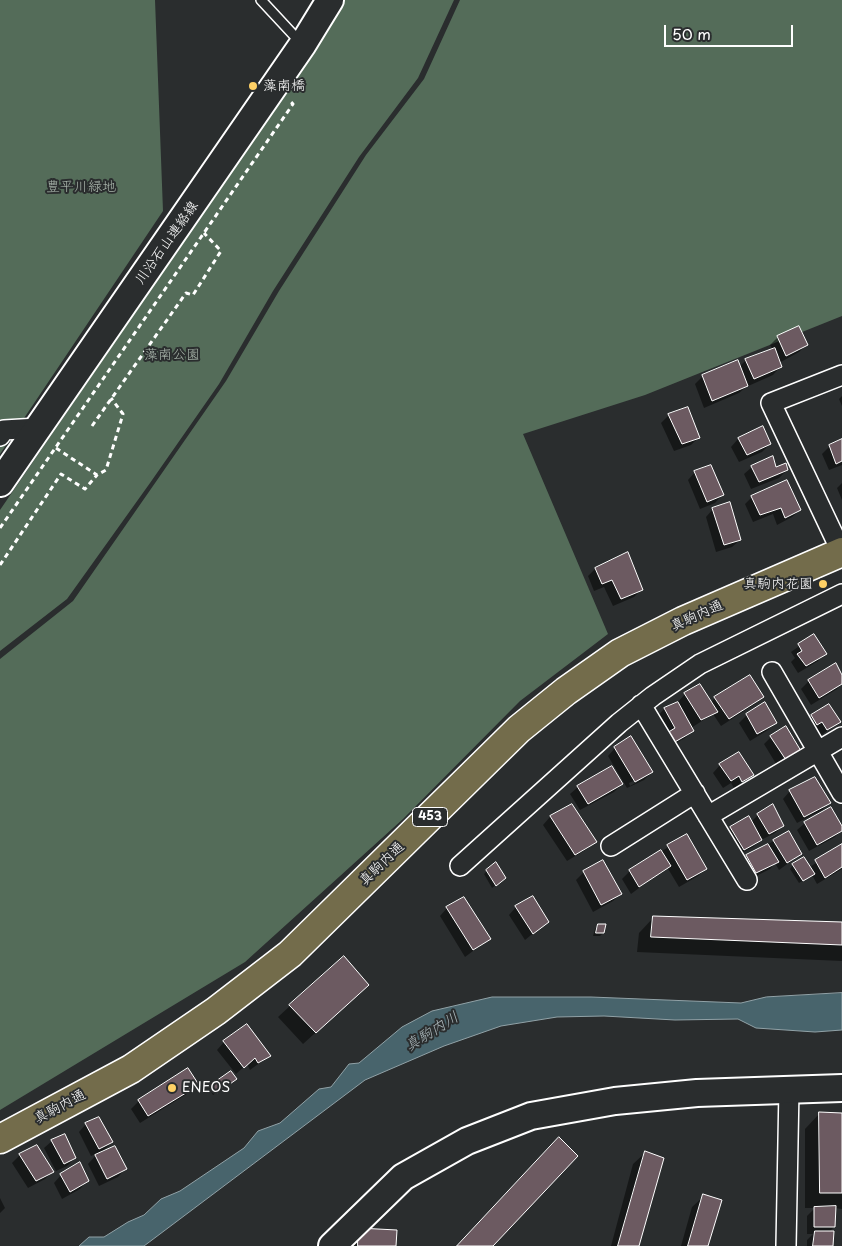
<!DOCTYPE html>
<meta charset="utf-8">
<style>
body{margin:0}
#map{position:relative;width:842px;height:1246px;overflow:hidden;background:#2a2d2e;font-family:"Playpen Sans",sans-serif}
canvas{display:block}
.scale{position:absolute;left:664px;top:25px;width:129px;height:22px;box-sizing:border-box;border:2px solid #fff;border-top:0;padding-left:6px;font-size:15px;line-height:18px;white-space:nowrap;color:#fff;-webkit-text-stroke:4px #2a2d2e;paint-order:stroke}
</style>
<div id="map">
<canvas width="842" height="1246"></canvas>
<div class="scale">50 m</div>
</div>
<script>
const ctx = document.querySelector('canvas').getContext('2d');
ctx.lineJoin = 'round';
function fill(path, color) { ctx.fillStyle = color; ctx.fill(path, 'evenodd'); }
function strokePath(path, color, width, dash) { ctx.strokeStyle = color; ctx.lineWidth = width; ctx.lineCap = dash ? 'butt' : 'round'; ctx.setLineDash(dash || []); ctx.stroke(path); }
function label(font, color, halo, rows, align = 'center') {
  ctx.font = font + ' "Playpen Sans","Klee One",sans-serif'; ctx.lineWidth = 4; ctx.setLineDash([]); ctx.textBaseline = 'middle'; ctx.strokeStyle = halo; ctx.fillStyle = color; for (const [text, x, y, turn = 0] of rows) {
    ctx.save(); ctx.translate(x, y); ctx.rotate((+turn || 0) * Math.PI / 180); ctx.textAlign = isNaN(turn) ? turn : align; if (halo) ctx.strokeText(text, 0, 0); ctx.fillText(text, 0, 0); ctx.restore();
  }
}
fill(new Path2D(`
 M0,0H155L163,211L0,454Z
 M341,0H454L418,78L359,157L273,291L219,384L150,483L67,599L0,651V510L232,171Z
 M460,0H842V316L645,395L523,434L608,634L520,701L403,819L245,962L0,1110V659L73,601L226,381L279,291L366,155L424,79Z`), '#546c59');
const water = new Path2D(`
 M842,993V1030L815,1032L756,1028L738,1019L675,1020L604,1016L557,1017L501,1026L444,1046L365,1080L144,1246H79L89,1237H104L128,1222L144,1215L161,1199L180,1191L244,1148L258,1131L280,1123L319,1089L331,1087L349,1064L359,1063L402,1027L432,1011L492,997H591L741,1003L766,997Z`);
fill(water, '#48646c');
strokePath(water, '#91a2a7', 1);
fill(new Path2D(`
 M778,337L806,345L799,352L779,363L780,367L773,375L746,387L739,393L704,408L695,384L703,376L739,367L746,360L773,350L770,345Z
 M842,396V406L839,399Z
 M687,408L698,438L691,445L674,451L661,423L669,415Z
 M763,428L770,444L762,452L739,462L731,447L738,439Z
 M842,440V465L829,470L822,454L830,446Z
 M752,467L775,468L787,470L779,478L751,489L744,474Z
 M695,472L722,495L715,503L700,509L688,480Z
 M842,483V500L837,488Z
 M752,497L800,510L792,517L777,525L773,514L753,522L745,504Z
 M713,509L740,540L732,547L716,552L706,517Z
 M628,554L642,589L634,597L613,606L604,587L594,591L588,576L595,569Z
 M813,636L825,653L818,661L798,673L791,662L795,658L791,652Z
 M842,677V683L837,689L811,705L801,689L809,681Z
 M685,694L710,703L715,698L762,697L755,704L721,726L713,714L691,728L693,731L685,738L665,749L657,717L664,709L679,703L678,702Z
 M747,715L775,722L768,730L750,741L739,723Z
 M812,716L839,722L819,737L804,723Z
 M771,737L800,750L778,767L764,744Z
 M615,748L652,772L644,780L627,788L608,756ZM644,776V778L630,786L629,783Z
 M720,765L753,775L734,788L731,783L723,788L713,773Z
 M622,784L614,792L580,810L570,794L578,787Z
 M790,791L829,802L822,810L797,823L783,799Z
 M572,805L595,842L587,849L567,861L543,825L550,817Z
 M758,815L782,826L775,833L761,840L753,847L736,856L723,835L731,828L751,822Z
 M805,823L842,829V830L835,837L809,851L797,830Z
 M788,833L801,854L779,870L775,863L770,869L748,880L739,864L747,856Z
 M686,836L705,869L698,876L679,887L667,867L631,894L622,879L630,871Z
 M842,845V869L817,884L812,875L799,883L790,869L793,865L810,867Z
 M487,871L501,881L492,888L484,874Z
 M584,872L620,894L613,901L593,912L576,880Z
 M516,907L547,922L525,940L509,915Z
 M447,908L489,939L465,957L440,916Z
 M654,917L842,923V961L637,952L639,933Z
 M598,925L603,933L600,936H593L595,929Z
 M343,957L356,996L303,1044L278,1017Z
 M224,1042L269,1056L250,1070L247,1064L236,1074L217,1050Z
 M232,1082L213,1095L209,1089L212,1086Z
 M198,1085L190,1092L140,1123L131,1109L139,1101Z
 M820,1113L842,1114V1209L835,1208L834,1227L828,1233L832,1246H807V1240L813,1234H807V1216L815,1208H805V1129Z
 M86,1124L112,1142L100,1154L125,1169L118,1177L99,1186L88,1164L98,1153L91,1156L79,1132Z
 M52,1141L75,1158L67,1166L56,1171L44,1148Z
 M645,1153L638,1246H611L633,1164Z
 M20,1155L52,1172L45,1179L28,1188L12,1163Z
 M61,1175L87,1181L80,1189L62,1199L54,1183Z
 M704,1196L706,1246H681L692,1207Z
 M0,1198L5,1208L0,1213Z
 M351,1236L395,1246H351Z`), '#0007');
const building = new Path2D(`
 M799,326L808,345L786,356L777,336Z
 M775,348L782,367L754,379L745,359Z
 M738,360L748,386L712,401L702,375Z
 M688,407L700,438L682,444L668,414Z
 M763,426L771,444L747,455L738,438Z
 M842,439V461L836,464L829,445Z
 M773,456L776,467L786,463L788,470L759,482L751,466Z
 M711,465L724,495L707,502L694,471Z
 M787,480L801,510L785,518L781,508L760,515L751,496Z
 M730,502L741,540L724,545L712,508Z
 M628,552L643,590L621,599L612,580L602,584L595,568Z
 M814,634L827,654L806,666L797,654L802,651L798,644Z
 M836,663L842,675V684L819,698L808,680Z
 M750,675L764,697L729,719L714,697Z
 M700,684L718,712L701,720L684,693Z
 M678,702L694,731L673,743L667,733L675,728L664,708Z
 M765,702L777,723L757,734L746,714Z
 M829,704L841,722L827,730L822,722L817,725L811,715Z
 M786,726L801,751L786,760L770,736Z
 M631,736L653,772L635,782L614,747Z
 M739,752L754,775L742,782L739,776L731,781L719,764Z
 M612,766L623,784L588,804L577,786Z
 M815,777L831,803L804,817L789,790Z
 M572,804L597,842L575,855L550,816Z
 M773,804L784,826L769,834L757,814Z
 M831,807L842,826V831L817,845L804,822Z
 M749,816L762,840L744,850L730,827Z
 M789,831L802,854L787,863L773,840Z
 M687,834L707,869L687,880L667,845Z
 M768,844L779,862L756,873L746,855Z
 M842,844V867L825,878L815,860Z
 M661,850L671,866L639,887L629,870Z
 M804,857L815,874L803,881L792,864Z
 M603,860L622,894L601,905L583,871Z
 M496,862L506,878L496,886L486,870Z
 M533,896L549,922L533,934L515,906Z
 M464,897L491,939L473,950L446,907Z
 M653,916L842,922V945L651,937Z
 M598,924H606L604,933H596Z
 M344,956L369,985L316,1033L289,1005Z
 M247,1024L271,1056L258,1063L255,1058L244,1068L223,1041Z
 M188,1068L199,1085L148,1116L138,1100Z
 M231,1071L237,1079L217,1093L211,1085Z
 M819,1112L842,1113V1193H820Z
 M99,1117L113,1142L99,1149L85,1123Z
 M65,1134L76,1158L64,1164L51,1140Z
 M559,1137L578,1156L493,1246H457Z
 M37,1145L54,1172L36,1181L19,1154Z
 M115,1146L127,1169L107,1179L95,1155Z
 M645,1151L664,1158L639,1246H618Z
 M80,1162L89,1181L70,1192L60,1174Z
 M703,1194L722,1200L708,1246H688Z
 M836,1206L835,1227H814V1207Z
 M358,1228L397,1230L396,1246H358Z
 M815,1231H834L833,1246H813Z`);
fill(building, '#6c5a61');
strokePath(building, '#fff', 1);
const lane = new Path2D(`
 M261,0L301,43`);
const street = new Path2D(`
 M0,436L4,430L38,428
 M842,553L771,403L842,375
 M772,672L842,793
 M641,705L747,880
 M708,816L842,737
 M611,846L695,793
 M460,866L619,723L653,696L700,664L842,594
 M786,1246L789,1089`);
const secondary = new Path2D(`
 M0,483L303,44L330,0
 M332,1246L403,1177L467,1141L531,1116L615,1101L697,1093L842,1088`);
const highway = new Path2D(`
 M0,1139L131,1069L216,1011L290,954L519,729L566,691L620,653L683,621L842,552`);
strokePath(lane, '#fff', 12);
strokePath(street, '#fff', 22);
strokePath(secondary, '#fff', 30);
strokePath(highway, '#fff', 31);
strokePath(new Path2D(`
 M92,426L186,293L193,295L221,251L204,233
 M56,448L97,475L106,470L123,414L111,398
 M0,528L293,104L289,100
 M0,565L61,474L85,489L97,475`), '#fff', 3, [5, 4]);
strokePath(lane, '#2a2d2e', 9);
strokePath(street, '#2a2d2e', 19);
strokePath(secondary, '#2a2d2e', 26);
strokePath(highway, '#736c4b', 28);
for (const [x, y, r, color] of [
 [253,86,5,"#ffd166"],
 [823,584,5,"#ffd166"],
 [172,1088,5,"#ffd166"]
]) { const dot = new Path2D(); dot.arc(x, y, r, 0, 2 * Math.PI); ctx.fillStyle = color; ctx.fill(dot); strokePath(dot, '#2a2d2e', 2); }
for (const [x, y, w] of [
 [430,817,35]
]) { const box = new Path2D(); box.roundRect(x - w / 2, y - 9.5, w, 19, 4); ctx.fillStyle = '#2a2d2e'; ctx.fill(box); strokePath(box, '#fff', 1); }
label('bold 12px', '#fff', null, [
 ["453",430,817]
]);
label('14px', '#fff', '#2a2d2e', [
 ["藻南橋",263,86],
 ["真駒内花園",813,584,"right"],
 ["ENEOS",182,1088]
], 'left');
label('14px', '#aab6ac', '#2a2d2e', [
 ["豊平川緑地",81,187],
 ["藻南公園",172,355]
]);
label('14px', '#fff', '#2a2d2e', [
 ["川沿石山連絡線",167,243,-55],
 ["真駒内通",697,616,-24],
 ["真駒内通",382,864,-44],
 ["真駒内通",60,1107,-28]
]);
label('italic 15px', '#adb9bd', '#2a2d2e', [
 ["真駒内川",432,1032,-32]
]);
</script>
